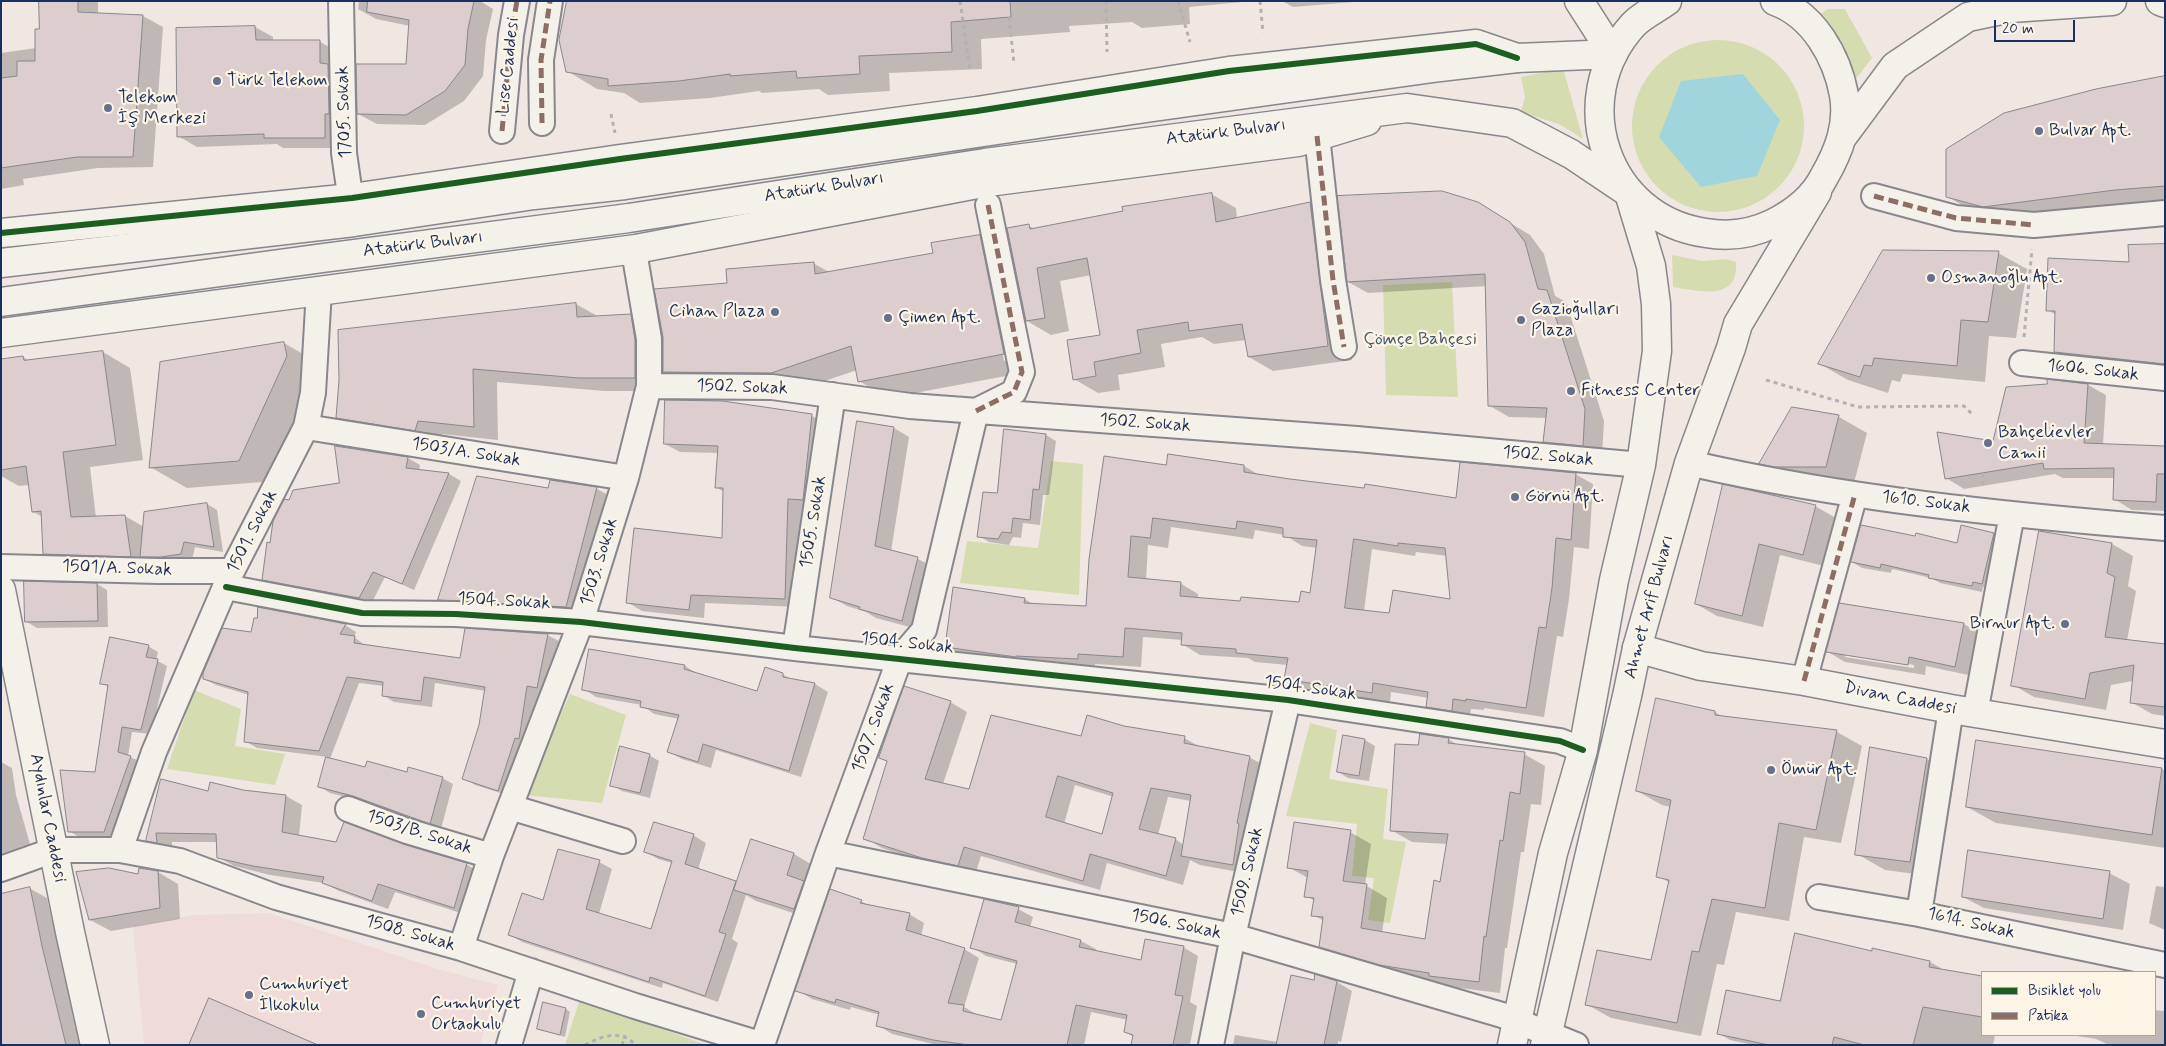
<!DOCTYPE html>
<meta charset="utf-8">
<style>
body{margin:0}
#map{position:relative;width:2166px;height:1046px;overflow:hidden;background:#f0e7e2;font-family:Mynerve,sans-serif}
canvas{display:block}
.frame{position:absolute;inset:0;border:2px solid #1b2f5e;pointer-events:none}
.legend{position:absolute;left:1981px;top:971px;width:175px;height:65px;box-sizing:border-box;background:#fcf5e5;border:1px solid #a2a6af;margin:0;padding:6px 9px;list-style:none;font-size:15px;color:#1b2f5e}
.legend li{display:flex;align-items:center;gap:10px;height:25px}
.legend b{width:25px;border:1px solid #a2a6af}
.scale{position:absolute;left:1994px;top:20px;width:81px;height:22px;box-sizing:border-box;border:2px solid #1b2f5e;border-top:0;padding-left:6px;font-size:15px;line-height:18px;white-space:nowrap;color:#1b2f5e;-webkit-text-stroke:4px #fcf5e5;paint-order:stroke}
</style>
<div id="map">
<canvas width="2166" height="1046"></canvas>
<div class="frame"></div>
<ul class="legend">
<li><b style="height:6px;background:#1b5e20"></b>Bisiklet yolu</li>
<li><b style="height:6px;background:#8d6e63"></b>Patika</li>
</ul>
<div class="scale">20 m</div>
</div>
<script>
const ctx = document.querySelector('canvas').getContext('2d');
ctx.lineJoin = 'round';
function fill(path, color) { ctx.fillStyle = color; ctx.fill(path, 'evenodd'); }
function strokePath(path, color, width, dash) { ctx.strokeStyle = color; ctx.lineWidth = width; ctx.lineCap = dash ? 'butt' : 'round'; ctx.setLineDash(dash || []); ctx.stroke(path); }
function label(font, color, halo, rows, align = 'center') {
  ctx.font = font + ' Mynerve,sans-serif'; ctx.lineWidth = 4.5; ctx.setLineDash([]); ctx.textBaseline = 'middle'; ctx.strokeStyle = halo; ctx.fillStyle = color; for (const [text, x, y, turn = 0] of rows) {
    ctx.save(); ctx.translate(x, y); ctx.rotate((+turn || 0) * Math.PI / 180); ctx.textAlign = isNaN(turn) ? turn : align; if (halo) ctx.strokeText(text, 0, 0); ctx.fillText(text, 0, 0); ctx.restore();
  }
}
fill(new Path2D(`
 M268,913L441,970L498,985L480,1045H144L133,926L195,915Z`), '#efdbd9');
fill(new Path2D(`
 M1828,9H1845L1872,58L1851,85L1814,18Z
 M1632 126a86 86 0 1 1 172 0a86 86 0 1 1-172 0Z
 M1563,68L1583,139L1559,124L1521,112L1525,97L1521,77Z
 M1672,255L1702,261L1727,259L1736,262C1739,302 1699,291 1673,287Z
 M1452,282L1458,397L1386,395L1383,285Z
 M1051,461L1083,464L1079,595L960,583L967,541L1038,548Z
 M194,690L241,709L235,746L285,754L275,785L167,769Z
 M570,694L626,715L602,803L525,795Z
 M1310,723L1337,730L1329,779L1388,789L1383,839L1406,842L1390,923L1368,920L1374,878L1352,876L1357,824L1286,816Z
 M580,999L706,1045H565Z`), '#d5dcb0');
fill(new Path2D(`
 M1743,74L1780,120L1757,176L1701,187L1659,137L1681,81Z`), '#a1d5de');
fill(new Path2D(`
 M41,1H98V14L143,16L163,27L153,167L98,168L23,179L24,185L1,189V53L36,48L41,30Z
 M359,1H480L493,9L486,40L483,76L464,101L425,125L377,124L358,114L408,66L410,26L376,19L358,9Z
 M568,1H1253L1189,7L1190,24L1142,28L1132,22L1069,26L1070,32L981,39L982,69L889,73L890,91L828,95L819,89L762,93L759,91L710,98L640,103L624,93L597,89L567,71Z
 M1282,1H1366L1293,7Z
 M255,27L273,37V41H319L337,52L343,148H283L277,144L197,147L178,136V30Z
 M2165,78V207L2009,223L1979,215L1948,197Z
 M1211,194L1236,208L1237,219L1310,203L1335,217L1352,360L1273,371L1249,357L1246,340L1214,344L1202,337L1161,344L1165,367L1118,375L1120,390L1098,393L1074,379L1102,336L1091,275L1060,281L1069,331L1051,335L1027,321L1029,226L1035,229Z
 M1478,203L1530,235L1544,254L1555,296L1566,302L1604,421L1602,456L1563,453L1544,442L1547,418L1509,417L1490,406L1487,286L1368,293L1348,282Z
 M980,236L1009,253L1033,371L888,398L859,381L857,370L801,389H693L664,372L728,284L813,263L829,272L935,254ZM983,255H985L1007,360L1004,361Z
 M2165,245V372L2072,362L2055,352L2056,315L2048,310Z
 M1998,253L2027,269L2016,338L1989,336L1985,382L1903,374L1900,382L1892,380L1888,393L1848,380L1820,364Z
 M576,304L599,317L630,315L654,329L659,391H604L497,382L498,440L442,434L439,443L362,431L338,417L340,380L339,331Z
 M284,343L320,364L275,481L187,488L150,467Z
 M103,352L130,368L143,460L90,467L96,518L125,516L144,527L207,504L217,510L223,552L195,547L192,560L72,569L44,554L43,517L33,512L29,485L19,486L1,476V361L23,357L30,361Z
 M2048,381L2088,385L2106,395L2103,445L2165,447V511L2132,510L2114,499L2115,478H2063L2055,474L1964,489L1946,478L1994,443L2048,386Z
 M717,402L812,416L827,424L818,508L802,506L799,607L705,603L704,618L642,611L627,602L723,540L724,492L716,487L719,453L680,452L665,444Z
 M1792,409L1839,417L1867,433L1854,483L1789,479L1760,463Z
 M894,428L909,437L891,552L918,559L933,567L917,629L876,618L866,612L847,606L832,598Z
 M1046,435L1056,441L1049,495H1043L1040,525L1023,523L1021,538L1013,537L1009,545L989,542L979,536Z
 M336,447L408,458L420,465L419,471L449,474L461,481L414,590L385,577L371,604L275,586L263,579L271,544L290,501L340,484Z
 M1169,456L1244,466L1261,476L1457,500L1575,474L1593,484L1589,549L1574,547L1569,599L1563,637L1557,636L1544,717L1484,708V710L1471,709L1469,720L1445,716L1428,706L1429,698L1391,692L1390,702L1303,688L1286,678L1288,665L1255,662L1248,658L1200,655L1182,644L1183,640L1143,637L1141,667L1095,664V668L964,656L946,646L1025,599L1034,605L1087,607L1167,466ZM1171,527L1253,539L1255,530L1285,535L1302,546L1317,548L1311,595L1300,603H1241L1198,599V594L1180,583L1146,580L1148,545L1168,548ZM1372,549L1415,556L1416,552L1447,556L1452,600L1390,615L1364,611Z
 M551,481L597,489L612,497L581,615L454,608L439,599L549,490Z
 M1724,486L1815,506L1836,518L1824,566L1780,555L1763,627L1717,616L1696,604Z
 M1962,526L1994,534L2004,540L1992,589L1983,587L1982,592L1940,583L1931,578L1892,569L1891,573L1862,568L1852,562L1958,544Z
 M2040,532L2112,544L2133,556L2128,586L2136,591L2127,641L2165,645V716L2152,714L2131,702L2133,681L2111,685L2106,710L2034,697L2013,685Z
 M97,584L107,590L108,627L37,628L27,622Z
 M1840,605L1964,624L1981,634L1973,676L1926,666L1925,675L1845,662L1828,652ZM1845,654L1914,665V668L1845,657Z
 M345,625L356,632L354,637L366,646L461,660L547,635L559,641L549,694L539,692L530,745L510,796L475,785L464,778L480,725L486,691L435,683L432,707L394,702L383,695L384,686L359,683L330,759L366,768L442,778L453,784L441,829L365,802L330,793L320,787L328,757L257,748L245,741L249,695L216,685L204,679L252,633Z
 M148,646L158,652L156,660L167,666L151,734L132,732L128,756L141,762L114,837H79L69,831L96,773L109,687L101,683Z
 M685,666L698,674L758,693L782,674L793,680L815,684L828,692L801,777L716,750L711,768L682,759L669,752L679,719L654,714L642,705L596,697L584,689Z
 M950,702L967,712L943,784L970,790L1081,737L1123,728L1184,738L1202,748L1249,757L1267,767L1250,874L1200,865L1190,860L1183,885L1107,863L1100,890L981,856L975,875L941,868L882,848L865,838L888,762L881,758ZM1075,785L1114,797L1102,835L1064,824ZM1168,797L1191,801L1184,845L1175,839L1158,835Z
 M1715,712L1723,717L1837,732L1862,746L1841,843L1804,837L1789,921L1736,912L1724,965L1717,964L1701,1036L1611,1018L1586,1004L1652,961L1670,883L1658,876L1671,807L1662,805L1637,791Z
 M1448,739L1460,746L1524,754L1545,766L1541,805L1531,804L1524,852H1521L1507,948H1505L1500,993L1451,987L1445,984L1401,976L1341,958L1320,946L1324,921L1313,915L1315,901L1306,896L1308,878L1288,867L1350,832L1371,844L1365,885L1387,898L1382,933L1426,940L1442,883L1447,844L1412,842L1391,830L1420,746Z
 M1365,740L1375,746L1369,781L1348,778L1338,772Z
 M649,755L659,761L650,798L622,791L612,785Z
 M1927,759L1955,775L1938,877L1885,870L1857,854Z
 M1,762L12,768L16,795L30,844L1,858Z
 M2162,769L2165,771V848L1996,823L1967,807Z
 M162,780L209,792L243,791L286,796L302,805L299,836L337,843L403,845L466,864L482,874L470,916L395,892L388,909L339,891L324,883L270,875L234,866L218,857L217,842H172V851L163,849L147,840Z
 M693,835L706,843L698,870L737,884L751,840L794,854L814,866L815,920L756,901L746,895L732,939L738,943L718,1002L663,983L662,988L522,942L510,935L544,902L599,862L612,869L599,914L652,931L672,863L658,859L646,852Z
 M158,872L178,884L180,919L111,931L90,920L139,875Z
 M2109,873L2130,884L2123,930L1984,908L1963,897Z
 M2156,886L2165,887V930L2149,923Z
 M29,888L47,898L81,1045H1Z
 M861,901L871,907L909,914L924,923L921,936L964,949L979,958L964,1007L978,1015L1002,1021L1017,964L986,956L972,947L1018,909L1033,917L1030,927L1081,941L1096,949L1095,952L1142,961L1183,947L1198,956L1190,1002L1197,1006L1190,1045H1132L1134,1037L1125,1032L1128,1020L1091,1012L1084,1045H937L892,1034L878,1025L880,1015L851,1007L850,1010L812,999L797,990Z
 M1873,949L1930,962L1941,968V970L1982,978V1035H1995L1993,1045H1753L1730,1040L1719,1034L1873,953Z
 M1316,976L1337,982L1352,991L1341,1042L1338,1041V1045H1233L1235,1035L1278,1042L1315,982Z
 M2165,1007V1045H2109L2096,1039L2070,1035H2155V1010L2164,1011Z
 M566,1009L570,1012L565,1037L538,1029Z`), '#0003');
const building = new Path2D(`
 M39,1H78V12L143,15L133,157H77L1,168V78L17,76V61H35V29H39Z
 M368,1H474L468,29L465,65L445,91L406,115L357,114L356,64H406L409,20L367,12Z
 M567,1H1010L1011,17L951,22L952,52L859,56L860,74L797,78L796,71L730,76V74L679,81L608,86V79L566,72L559,40Z
 M255,26L256,40H320V63L328,64L329,114H325V138H264V134L177,137L176,28Z
 M2165,76V186L2115,190L1983,207L1946,197V149L2004,113L2096,89Z
 M1442,191L1478,202L1510,222L1525,242L1538,289L1547,290L1585,409L1583,446L1543,442L1547,408L1488,406L1485,274L1347,282L1337,196Z
 M1212,193L1216,222L1310,202L1328,346L1248,357L1242,324L1189,331L1188,322L1137,330L1141,353L1094,362L1096,376L1073,380L1067,340L1100,335L1087,258L1037,268L1045,318L1026,321L1007,228L1029,224L1030,229L1123,211L1122,207Z
 M980,235L1004,354L858,382L851,346L771,373L663,372V337L654,289L727,283L726,269L814,262L815,274L933,253L931,243Z
 M2165,244V364L2054,352L2055,311H2046L2048,258L2129,262L2128,245Z
 M1883,250L1999,251L1988,322L1961,320L1957,366L1874,358L1872,366L1864,365L1860,377L1818,364Z
 M576,303L577,317L631,314L635,340V378H579L473,369L474,427L418,421L415,431L336,418L339,380L338,330Z
 M284,342L287,356L239,461L149,468L160,362Z
 M103,351L116,445L63,452L71,517L125,515L131,557L43,554L41,511L32,512L26,466L1,470V359L23,356L24,360Z
 M2047,379L2088,384L2084,443L2165,446V474H2157L2156,502L2113,500L2114,468L2044,469L2043,463L1945,479L1937,432L1993,441L2006,387L2047,384Z
 M665,400L723,401L812,414L803,500L788,499L785,599L691,595L689,610L626,603L634,528L722,538L723,488H715L718,446L664,444Z
 M1792,407L1839,415L1826,467H1774L1759,464Z
 M857,421L894,427L875,546L918,557L902,621L859,609L860,607L830,598Z
 M1004,429L1046,434L1039,490L1033,489L1030,520L1013,518L1011,533L1002,532L998,539L977,537L983,492L997,493Z
 M335,446L408,457L406,468L449,473L402,584L373,572L359,598L262,580L267,542L270,543L273,521L284,499L289,500L293,490L339,483Z
 M1168,454L1244,465V472L1290,479L1364,488L1365,484L1456,498L1460,462L1576,473L1571,540L1556,538L1552,588L1546,628L1539,627L1526,708L1466,699V701L1453,699L1452,711L1426,707L1428,692L1373,683L1372,693L1284,679L1288,658L1236,653V649L1181,645L1182,633L1125,628L1123,657L1078,654V659L1016,656V657L945,647L953,587L1025,598L1024,603L1086,606L1089,559L1104,456L1166,465ZM1153,518L1236,529L1237,521L1283,528V537L1317,540L1310,593L1301,591L1299,602L1241,597L1240,601L1180,596L1181,582L1128,577L1131,536L1150,538ZM1354,539L1398,546V543L1445,548L1450,599L1393,590L1389,613L1345,608Z
 M477,476L548,488L550,480L597,487L566,607L438,600Z
 M1723,484L1816,505L1803,555L1759,544L1742,616L1695,604Z
 M207,503L214,547L184,542L181,554L161,557H140L144,512Z
 M1861,525L1915,536L1916,533L1957,543L1961,525L1994,533L1982,584L1973,582L1972,586L1928,578L1929,575L1881,564L1880,568L1851,562Z
 M2039,531L2112,543L2107,573L2115,577L2105,637L2165,644V707L2130,703L2134,665L2090,673L2085,699L2011,686Z
 M24,581L97,583L98,621L25,622Z
 M1839,603L1964,623L1955,667L1909,657L1908,665L1826,652Z
 M258,607L346,624L340,634L355,636L354,643L460,658L465,628L548,634L537,688L527,686L519,739L515,738L498,791L462,779L479,725L485,687L424,677L421,701L382,696L383,682L347,677L319,751L244,742L248,692L203,679V673L222,628L251,632L254,618H257Z
 M110,637L149,645L146,657L158,659L157,664L141,730L122,727L118,752L131,756L104,832H68L60,770L95,772L108,685L100,684Z
 M589,649L685,665L684,669L757,691L765,667L783,673V677L815,683L789,771L703,744L698,762L667,752L679,715L640,707L641,701L582,690Z
 M904,686L951,701L925,779L969,789L991,715L1081,736L1087,715L1124,726L1185,736L1184,743L1250,756L1237,823L1239,824L1233,865L1181,856L1191,795L1151,788L1139,829L1176,838L1166,876L1090,854L1083,881L964,847L958,866L922,858L863,839L887,761L879,758ZM1058,776L1113,793L1102,834L1046,817Z
 M1656,698L1715,711V715L1837,730L1816,830L1779,823L1765,908L1712,899L1699,952L1692,951L1677,1023L1585,1005L1597,950L1651,960L1669,880L1656,877L1671,800L1636,791Z
 M1420,734L1449,738L1448,743L1525,752L1520,794L1510,792L1503,841L1500,840L1486,937L1484,936L1479,982L1429,976V973L1379,965L1319,947L1323,917L1311,916L1314,898L1304,897L1308,871L1287,868L1294,822L1351,830L1343,881L1367,884L1361,928L1425,939L1434,880L1440,882L1448,834L1390,831L1395,744L1418,745Z
 M1343,735L1365,739L1359,776L1337,772Z
 M1976,740L2162,768L2152,835L1966,807Z
 M620,746L650,754L640,793L610,786Z
 M1870,747L1927,758L1910,862L1855,855Z
 M326,757L365,767L367,761L407,772L408,767L443,777L430,824L353,796L318,787Z
 M161,779L208,791L210,782L243,790L286,795L282,832L336,842L344,822L403,844L467,863L454,908L378,884L372,901L322,883L324,877L253,866L217,858L216,834L156,833L157,843L146,841Z
 M654,822L694,834L685,864L736,881L719,932L726,934L705,996L650,977L649,982L508,935L522,893L543,900L558,849L600,860L586,909L651,929L672,861L644,852Z
 M751,839L794,853L787,875L804,881L794,909L734,890Z
 M1968,850L2110,871L2103,919L1962,897Z
 M109,868L138,874L139,868L158,871L160,908L89,920L76,872Z
 M30,887L42,946L66,1045H1V894Z
 M830,889L862,900L860,903L910,913L906,930L965,948L948,1003L964,1005L963,1011L1001,1020L1017,961L970,948L984,899L1019,907L1015,922L1081,940L1079,947L1141,960L1145,939L1184,946L1175,995L1183,996L1173,1045H1131L1133,1035L1124,1032L1127,1015L1076,1005L1067,1045H969L933,1040L876,1026L879,1012L836,999L835,1003L795,991Z
 M1795,933L1872,951V948L1930,961L1929,967L1982,976V1017L1923,1007L1913,1045H1864L1834,1037L1832,1045H1769L1717,1034L1726,990L1780,1001Z
 M1315,974L1337,981L1324,1045H1276L1291,975L1314,980Z
 M209,998L318,1045H189Z
 M543,1002L566,1008L560,1035L537,1029Z`);
fill(building, '#dccdce');
strokePath(building, '#87878d', 1);
const street = new Path2D(`
 M341,1L344,153L353,216
 M542,123L541,60L550,1
 M502,131L511,35L517,1
 M1317,136L1333,280L1344,347
 M1874,196L1956,218L2034,225L2165,213
 M2022,363L2165,378
 M649,386L772,387L910,406L1357,439L1641,465
 M306,427L626,478
 M1689,463C1845,499 2006,515 2165,528
 M1,567L159,571H232
 M226,587L362,613L456,614L581,622L795,648L1288,700L1560,741L1583,750
 M795,648L833,395
 M1804,681L1855,494
 M1951,709L1919,914L2165,965
 M1975,713L2012,514
 M510,807L623,841
 M348,809L407,831L491,856
 M120,850L154,752L232,571L306,427L313,393L319,290
 M828,853L1233,936L1502,1015L1576,1045
 M1,869L54,850H120L180,861L276,897L461,948L635,1006L763,1045
 M1819,897L1919,914
 M461,948L491,856L581,622L626,478L649,386V339L636,263V249
 M509,1045L531,971
 M762,1045L828,853L900,658L924,630L976,411L1014,392L1022,372L988,205
 M1211,1045L1233,936L1288,700`);
const secondary = new Path2D(`
 M1579,1L1613,54
 M2160,1L2165,3
 M1,233L352,198L620,159L977,111L1229,71L1476,44L1517,58
 M1,333L636,249L988,182L1298,142L1367,121
 M1,590L70,932L95,1045
 M1637,648L1701,666L1804,681L1951,709L2165,744`);
const primary = new Path2D(`
 M1667,1C1656,9 1641,16 1633,25C1565,100 1606,219 1706,233C1729,237 1751,234 1772,224C1794,213 1813,199 1824,177C1839,151 1849,125 1844,95C1837,57 1814,15 1775,1
 M1843,136L1895,66L1968,17L2011,8L2112,1
 M1,263L354,222L534,195L625,185L1146,108L1433,68L1517,58L1613,54
 M1,302L323,258L629,218L985,163L1407,108L1512,123L1571,154L1629,193
 M1512,1045L1553,853L1583,750L1614,580L1641,465L1657,351L1656,304L1651,266L1629,193
 M1545,1045L1627,696L1637,648L1689,463L1731,348L1738,324L1817,192`);
strokePath(street, '#87878d', 28);
strokePath(secondary, '#87878d', 31);
strokePath(primary, '#87878d', 31);
strokePath(new Path2D(`
 M960,1L970,69
 M1106,1L1107,52
 M1178,1L1190,42
 M1260,1L1263,33
 M1009,17L1014,63
 M611,114L615,133
 M2024,337L2032,249
 M1766,380L1858,407L1964,406L1974,416
 M1983,485V472
 M585,1045C602,1036 620,1029 636,1045
 M622,1045L625,1035`), '#b1b1b3', 3, [4, 4]);
strokePath(street, '#f4f0ea', 24);
strokePath(secondary, '#f4f0ea', 28);
strokePath(primary, '#f4f0ea', 28);
strokePath(new Path2D(`
 M542,123L541,60L550,1
 M502,131L511,35L517,1
 M1317,136L1333,280L1344,347
 M1874,196L1956,218L2034,225
 M976,411L1014,392L1022,372L988,205
 M1804,681L1855,494`), '#8d6e63', 5, [10, 5]);
strokePath(new Path2D(`
 M1,233L352,198L620,159L977,111L1229,71L1476,44L1517,58
 M226,587L362,613L456,614L581,622L795,648L1288,700L1560,741L1583,750`), '#1b5e20', 6);
for (const [x, y, r, color] of [
 [217,81,5,"#666f8c"],
 [108,108,5,"#666f8c"],
 [2039,131,5,"#666f8c"],
 [1931,278,5,"#666f8c"],
 [775,312,5,"#666f8c"],
 [888,318,5,"#666f8c"],
 [1521,320,5,"#666f8c"],
 [1571,391,5,"#666f8c"],
 [1988,443,5,"#666f8c"],
 [1515,497,5,"#666f8c"],
 [2065,624,5,"#666f8c"],
 [1771,770,5,"#666f8c"],
 [249,995,5,"#666f8c"],
 [421,1014,5,"#666f8c"]
]) { const dot = new Path2D(); dot.arc(x, y, r, 0, 2 * Math.PI); ctx.fillStyle = color; ctx.fill(dot); strokePath(dot, '#fcf5e5', 2); }
label('18px', '#1b2f5e', '#fcf5e5', [
 ["Lise Caddesi",509,66,-84],
 ["1705. Sokak",345,112,-92],
 ["Atatürk Bulvarı",1226,133,-7],
 ["Atatürk Bulvarı",824,188,-9],
 ["Atatürk Bulvarı",423,245,-7],
 ["1606. Sokak",2093,371,6],
 ["1502. Sokak",742,388,2],
 ["1502. Sokak",1145,424,4],
 ["1503/A. Sokak",466,453,9],
 ["1502. Sokak",1548,457,5],
 ["1610. Sokak",1926,503,7],
 ["1505. Sokak",814,522,-81],
 ["1501. Sokak",253,532,-63],
 ["1503. Sokak",600,562,-73],
 ["1501/A. Sokak",117,569,2],
 ["1504. Sokak",504,602,3],
 ["Ahmet Arif Bulvarı",1650,607,-75],
 ["1504. Sokak",907,644,6],
 ["1504. Sokak",1310,689,8],
 ["Divan Caddesi",1900,699,11],
 ["1507. Sokak",874,728,-70],
 ["Aydınlar Caddesi",47,818,79],
 ["1503/B. Sokak",419,833,18],
 ["1509. Sokak",1248,872,-77],
 ["1614. Sokak",1971,924,13],
 ["1506. Sokak",1176,925,12],
 ["1508. Sokak",410,934,16]
]);
label('18px', '#1b2f5e', '#fcf5e5', [
 ["Türk Telekom",227,81],
 ["Telekom",118,98],
 ["İş Merkezi",118,119],
 ["Bulvar Apt.",2049,131],
 ["Osmanoğlu Apt.",1941,278],
 ["Gazioğulları",1531,310],
 ["Plaza",1531,331],
 ["Cihan Plaza",765,312,"right"],
 ["Çimen Apt.",898,318],
 ["Fitness Center",1581,391],
 ["Bahçelievler",1998,433],
 ["Camii",1998,454],
 ["Görnü Apt.",1525,497],
 ["Birnur Apt.",2055,624,"right"],
 ["Ömür Apt.",1781,770],
 ["Cumhuriyet",259,985],
 ["İlkokulu",259,1006],
 ["Cumhuriyet",431,1004],
 ["Ortaokulu",431,1025]
], 'left');
label('18px', '#445868', '#fcf5e5', [
 ["Çömçe Bahçesi",1420,340]
]);
</script>
